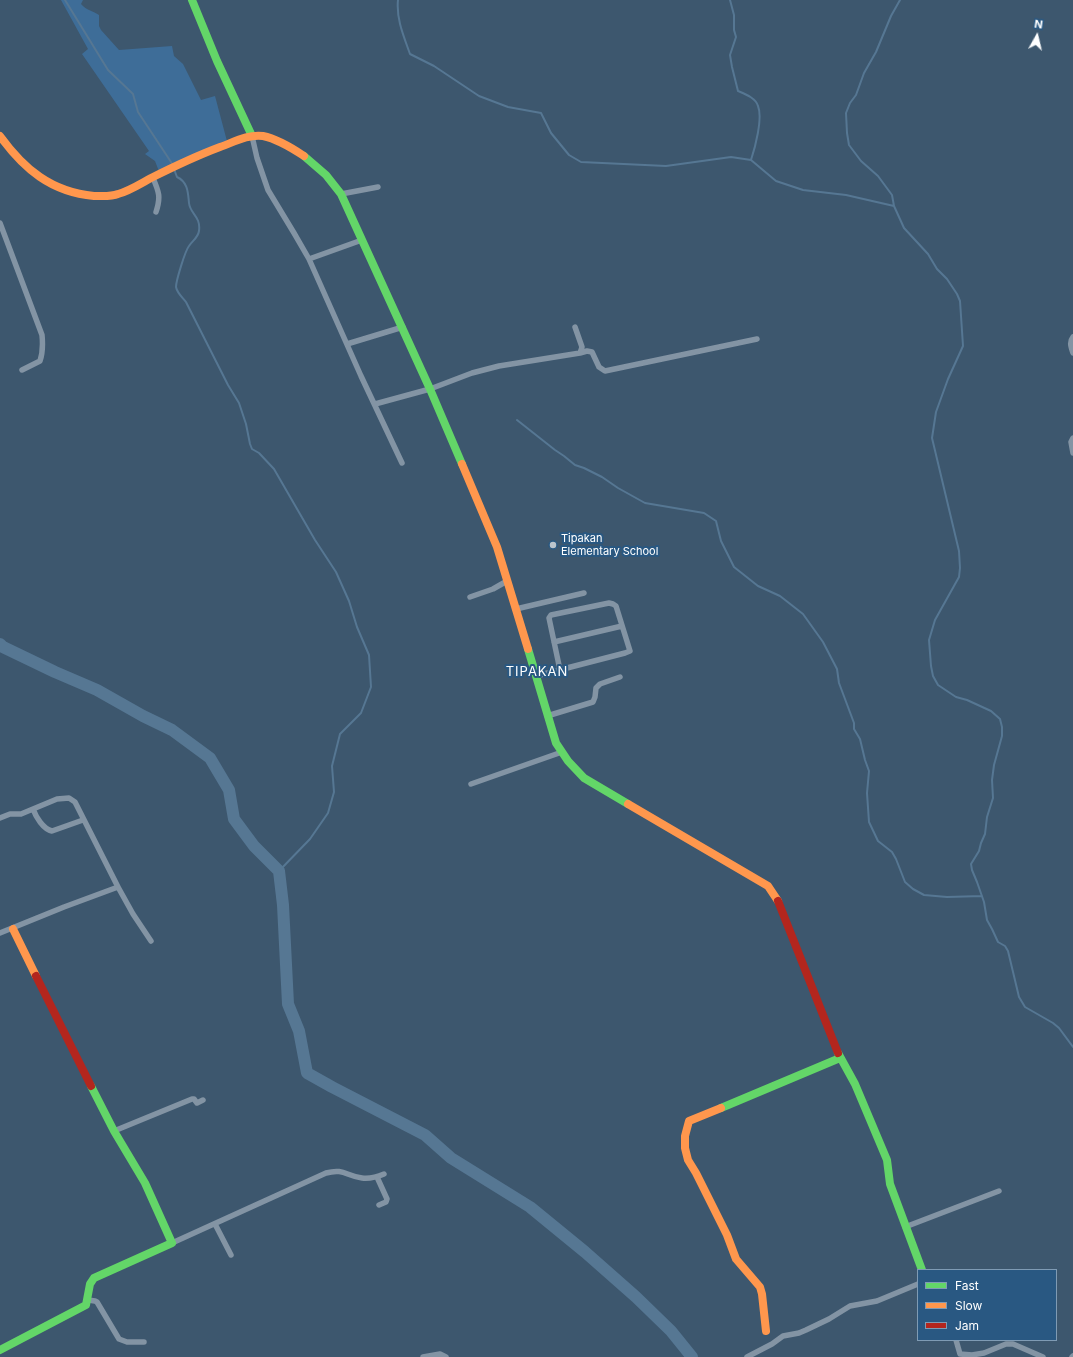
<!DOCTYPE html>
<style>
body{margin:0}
#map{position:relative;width:1073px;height:1357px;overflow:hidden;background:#3d576e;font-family:Inter,sans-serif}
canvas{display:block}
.legend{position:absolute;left:917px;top:1269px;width:140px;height:72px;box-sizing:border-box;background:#295882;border:1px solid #7f9bb4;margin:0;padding:5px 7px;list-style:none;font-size:12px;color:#fff}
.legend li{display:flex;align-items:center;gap:8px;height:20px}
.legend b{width:20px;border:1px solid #7f9bb4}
.north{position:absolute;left:1017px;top:16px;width:40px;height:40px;-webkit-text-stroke:3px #295882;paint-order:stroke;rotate:8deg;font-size:11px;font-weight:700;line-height:16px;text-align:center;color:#fff}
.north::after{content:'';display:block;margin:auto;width:14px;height:18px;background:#fff;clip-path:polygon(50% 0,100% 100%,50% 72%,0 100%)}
</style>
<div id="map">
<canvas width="1073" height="1357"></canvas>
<ul class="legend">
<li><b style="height:5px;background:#63d668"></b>Fast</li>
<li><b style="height:5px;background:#ff974d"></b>Slow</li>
<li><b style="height:5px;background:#b3261e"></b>Jam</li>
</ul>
<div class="north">N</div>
</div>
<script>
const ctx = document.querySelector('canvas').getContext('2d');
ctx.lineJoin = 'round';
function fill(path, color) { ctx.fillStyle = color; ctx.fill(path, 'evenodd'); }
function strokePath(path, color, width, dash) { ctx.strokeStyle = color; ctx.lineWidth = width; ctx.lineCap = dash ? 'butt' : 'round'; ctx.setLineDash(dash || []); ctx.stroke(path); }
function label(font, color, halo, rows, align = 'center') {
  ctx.font = font + ' Inter,sans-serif'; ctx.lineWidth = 4; ctx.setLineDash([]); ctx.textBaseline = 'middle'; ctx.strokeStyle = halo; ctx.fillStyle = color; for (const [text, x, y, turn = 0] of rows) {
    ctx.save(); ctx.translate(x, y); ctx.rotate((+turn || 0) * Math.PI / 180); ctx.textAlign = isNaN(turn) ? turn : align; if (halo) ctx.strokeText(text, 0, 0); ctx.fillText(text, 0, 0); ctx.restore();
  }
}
fill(new Path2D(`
 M61,0H83L81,4C87,11 92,10 99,15V26L101,30L119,50L172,46L174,56L183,64L201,100L215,96L228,145L160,174L155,161L145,154L149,151L82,54L88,49Z`), '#3e6d98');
strokePath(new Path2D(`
 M65,0L108,70L133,94L138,112L173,165
 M398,0C396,19 404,37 410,54L434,66L479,96L508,107L541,113L551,133L569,155L581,162L666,166L731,157L751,160L776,181L803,190L846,195L894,206
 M730,0L734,15V30L736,37L730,55L732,67L738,91C745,94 756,98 758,106C763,118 755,148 751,160
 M900,0L891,16L876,52L864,73L856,95L850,103L846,113L847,133L849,145L861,161L878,176L892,195L894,206L904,228L928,254L937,269L947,279L957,294L960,301L963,346L948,379L936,412L932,438L959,551L960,568L959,577L935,620L929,640L931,666L933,676L938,685L956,697L967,700L991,711L1000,719L1002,727V736L994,765L992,780L993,798L987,817L985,834L981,843L979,851L971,864L972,870L977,882L984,902L987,920L992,929L998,942L1005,946L1008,951L1019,997L1025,1007L1053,1023L1059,1028L1073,1047
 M174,169L177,177C188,182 188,193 189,203C190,214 201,216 199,231C198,238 192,241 189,246C185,251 176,281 176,287C177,293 183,298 186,302L228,385L239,403L246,424L250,444L252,449L259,453L274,469L315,540L336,572L349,601L357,627L369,655L371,687L361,713L340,734L332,766L334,792L328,813L310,839L279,871
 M517,420L555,450L564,456L575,465L584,468L602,477L618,488L645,503L704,513L716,521L721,541L734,567L758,586L780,596L803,614L823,642L837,669L839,683L854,723V729L860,739L865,760L869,771L867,793L869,822L878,841L892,852L896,859L905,882L913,889L924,895L947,897L982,896`), '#567793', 2);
strokePath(new Path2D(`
 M0,644L3,647L55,672L97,690L143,716L172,730L210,758L229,790L234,819L254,846L279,871L283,905L288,1004L299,1031L307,1073L332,1087L425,1135L451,1158L530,1207L585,1252L636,1297L671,1331L692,1357`), '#567793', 12);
strokePath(new Path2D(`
 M252,136L257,158L268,190L294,233L309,259L361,376L402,463
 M153,178C159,192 161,197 156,212
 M341,194L378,187
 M0,223L42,335C43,345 43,352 40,361L22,370
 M309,259L362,240
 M1073,337C1069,342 1071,347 1073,353
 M347,344L403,327
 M580,353L587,351L592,352L599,367L605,371L757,339
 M375,404L430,389L472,373L499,366L580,353L582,347L575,327
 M1073,438L1071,442L1073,453
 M470,597L493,589L507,581
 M516,609L584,593
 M554,642L622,626
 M536,676L625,653L630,651L616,606L613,604L609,603L551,615L549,618L560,670
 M547,716L593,702L595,697L596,688L600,684L620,677
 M471,784L562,752
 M33,809C36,817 43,829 52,831L83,820
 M0,818L10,814H21L57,799L69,798L75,802L118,887L64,907L0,933
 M118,887L133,914L151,941
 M114,1131L192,1099H194L197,1103L203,1100
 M377,1177L387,1199L386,1202L379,1205
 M215,1224L231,1255
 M905,1227L999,1191
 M172,1243L326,1173C344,1168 346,1176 362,1178C370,1179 377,1177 384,1174
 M88,1300L95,1301L97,1302L119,1339L127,1342H144
 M956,1340L960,1354L972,1355L984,1353L1006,1344H1013L1043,1357
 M423,1357L440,1354L446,1357
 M747,1357L772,1344L783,1336L799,1333L806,1330L829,1319L850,1306L877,1301L918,1284
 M1072,1357L1073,1356`), '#8394a4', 5.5);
strokePath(new Path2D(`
 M192,0L217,61L252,136
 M304,156L326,175L341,194L430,389L462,464
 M528,649L556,743L568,761L584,778L628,804
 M838,1053L855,1084L887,1160L890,1184L922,1270
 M721,1108L840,1058
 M0,1350L86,1305L90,1284L94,1278L172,1243L145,1183L114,1131L91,1086`), '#63d668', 8);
strokePath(new Path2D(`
 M0,136C24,169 51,192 94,196C101,196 111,197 118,194C129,191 140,184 151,178C173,167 196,156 220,147C234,142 248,134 263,136C278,139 292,148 304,156
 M462,464L497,547L528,649
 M628,804L768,886L778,901
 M13,929L36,976
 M721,1108L689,1121L685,1136V1148L688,1160L696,1173L727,1235L736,1259L760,1287L762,1294L766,1331`), '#ff974d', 8);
strokePath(new Path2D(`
 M778,901L838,1053
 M36,976L91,1086`), '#b3261e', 8);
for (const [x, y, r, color] of [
 [553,545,4,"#bbc4cc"]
]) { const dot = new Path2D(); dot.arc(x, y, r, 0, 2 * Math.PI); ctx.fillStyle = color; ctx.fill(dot); strokePath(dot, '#295882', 1.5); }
label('11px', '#fff', '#295882', [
 ["Tipakan",561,539],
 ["Elementary School",561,552]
], 'left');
ctx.letterSpacing = '1px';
label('13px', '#fff', '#295882', [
 ["TIPAKAN",537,672]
]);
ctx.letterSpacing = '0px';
</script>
